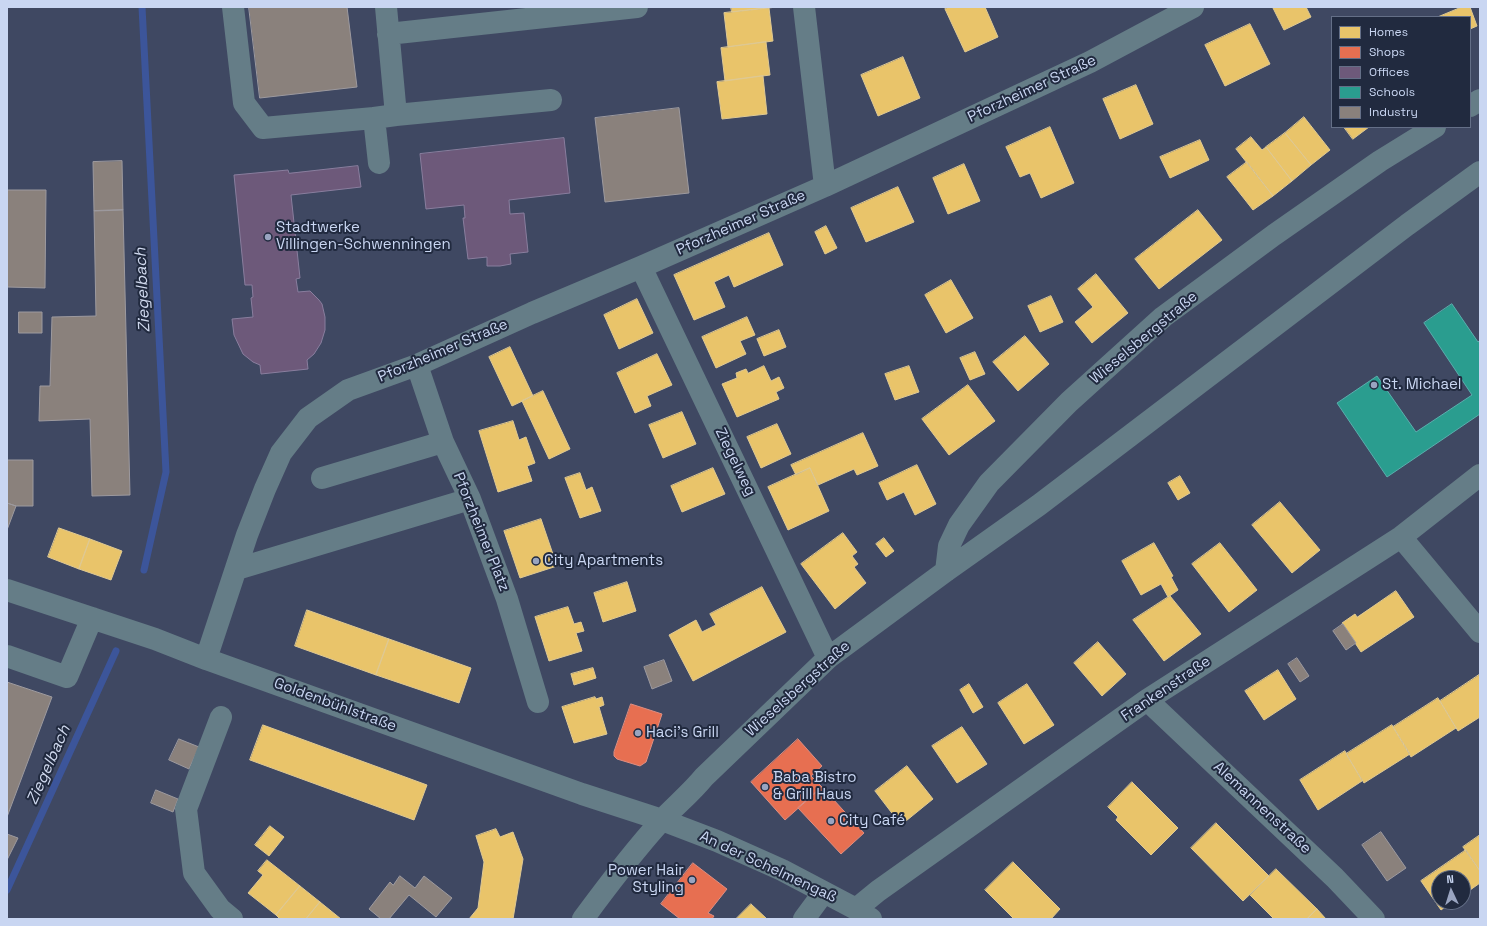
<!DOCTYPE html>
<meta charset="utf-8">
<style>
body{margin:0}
#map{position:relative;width:1487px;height:926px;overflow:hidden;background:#3f4862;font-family:"Space Grotesk",sans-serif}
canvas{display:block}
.frame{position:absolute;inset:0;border:8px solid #c9d6f2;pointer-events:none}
.legend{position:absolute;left:1331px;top:16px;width:140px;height:112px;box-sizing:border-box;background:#212a3f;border:1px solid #646f87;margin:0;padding:5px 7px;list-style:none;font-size:12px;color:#c9d6f2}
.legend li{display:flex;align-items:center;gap:8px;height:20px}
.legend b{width:20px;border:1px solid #646f87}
.north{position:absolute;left:1431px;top:870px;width:40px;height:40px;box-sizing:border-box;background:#212a3f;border:1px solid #646f87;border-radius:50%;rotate:356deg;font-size:11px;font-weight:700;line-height:16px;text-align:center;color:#c9d6f2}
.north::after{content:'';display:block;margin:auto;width:14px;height:18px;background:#99a4c0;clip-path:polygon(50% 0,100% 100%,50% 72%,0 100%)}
</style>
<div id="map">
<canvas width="1487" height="926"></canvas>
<div class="frame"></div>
<ul class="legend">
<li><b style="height:11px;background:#e9c46a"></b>Homes</li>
<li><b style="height:11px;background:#e76f51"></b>Shops</li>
<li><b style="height:11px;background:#6d597a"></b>Offices</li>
<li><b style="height:11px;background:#2a9d8f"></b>Schools</li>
<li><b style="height:11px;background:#8a817c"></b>Industry</li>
</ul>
<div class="north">N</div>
</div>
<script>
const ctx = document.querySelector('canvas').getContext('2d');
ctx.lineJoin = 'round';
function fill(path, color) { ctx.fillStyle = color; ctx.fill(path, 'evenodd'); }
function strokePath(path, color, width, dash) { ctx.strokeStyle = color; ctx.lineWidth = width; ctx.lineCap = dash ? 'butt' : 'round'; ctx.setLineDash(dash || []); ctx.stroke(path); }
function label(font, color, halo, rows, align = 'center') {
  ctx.font = font + ' "Space Grotesk",sans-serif'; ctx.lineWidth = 4; ctx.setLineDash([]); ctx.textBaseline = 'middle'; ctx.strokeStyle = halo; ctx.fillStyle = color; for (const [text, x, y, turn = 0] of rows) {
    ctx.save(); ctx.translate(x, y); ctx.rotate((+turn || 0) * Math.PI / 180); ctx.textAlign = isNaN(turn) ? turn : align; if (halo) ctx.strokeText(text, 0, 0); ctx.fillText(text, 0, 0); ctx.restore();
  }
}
const homes = new Path2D(`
 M731,7H777L732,12Z
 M949,7H985L998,37L965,52L945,9Z
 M1275,7H1306L1311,17L1284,30L1273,8Z
 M1462,7H1470L1477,26L1470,29V17H1438Z
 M769,8L773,41L728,47L724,13Z
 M1250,24L1270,64L1225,86L1205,45Z
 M766,42L770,75L725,81L721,48Z
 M903,57L920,98L878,116L861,75Z
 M763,76L767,114L722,119L717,82Z
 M1136,85L1153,124L1120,139L1103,99Z
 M1304,117L1330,150L1311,165L1285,133Z
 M1050,127L1074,183L1041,198L1030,173L1020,177L1006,147Z
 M1344,127H1369L1353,139Z
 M1285,133L1311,165L1292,181L1266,147Z
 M1251,137L1262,150L1266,147L1292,181L1273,196L1236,149Z
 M1200,140L1209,160L1170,178L1160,157Z
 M1247,162L1273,196L1253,210L1227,177Z
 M964,164L980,201L948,214L933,178Z
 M898,187L914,222L866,242L851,208Z
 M1198,210L1222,240L1159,289L1135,259Z
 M826,226L837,248L825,254L815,232Z
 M769,233L783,265L734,287L729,275L714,282L725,307L694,320L674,275Z
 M1096,274L1128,313L1092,343L1075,322L1093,307L1078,289Z
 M951,280L973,318L946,333L925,295Z
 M1051,296L1063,322L1040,332L1028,306Z
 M637,299L653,333L619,349L604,315Z
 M747,317L755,335L740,341L746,354L716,368L702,337Z
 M779,330L786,347L764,356L757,339Z
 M1025,336L1049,364L1018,391L993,362Z
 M510,347L533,396L512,406L489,357Z
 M975,352L985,374L970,380L960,358Z
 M657,354L672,385L647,396L651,406L635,413L617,373Z
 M764,366L771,381L779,377L784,388L776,392L779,399L737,417L722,384L737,378L736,373L746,369L748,373Z
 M909,366L919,392L895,400L885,374Z
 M968,385L995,421L949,455L922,419Z
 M543,391L570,449L549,459L522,401Z
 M682,412L696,444L663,458L649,425Z
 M513,421L519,440L526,437L535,463L527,466L532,481L498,492L479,431Z
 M777,424L791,454L761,468L747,437Z
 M863,433L878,466L857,475L854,469L818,485L810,468L796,475L791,465Z
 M917,465L936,504L915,515L904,492L887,500L879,483Z
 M713,468L725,494L682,512L671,486Z
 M810,468L829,511L788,530L768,487Z
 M580,473L586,490L592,487L601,511L580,518L565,478Z
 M1180,476L1190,493L1178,500L1168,483Z
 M1280,502L1320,550L1292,573L1252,525Z
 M541,519L557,566L520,578L504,531Z
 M59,528L90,539L79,569L48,557Z
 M843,533L857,552L852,556L858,564L854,567L866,583L835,609L801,564Z
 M884,538L894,551L886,557L876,544Z
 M90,539L122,551L111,580L79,569Z
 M1154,543L1173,576L1171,577L1178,590L1168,597L1161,584L1141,595L1122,561Z
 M1220,543L1257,590L1229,612L1192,564Z
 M627,582L636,611L603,622L594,593Z
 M762,587L786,632L693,681L669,635L696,620L702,632L716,625L710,614Z
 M1396,591L1414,617L1361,652L1342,623L1355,614L1357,617Z
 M1170,596L1201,634L1164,661L1133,620Z
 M568,607L574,624L581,622L584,631L576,633L582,651L549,661L535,617Z
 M307,610L389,639L376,675L295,646Z
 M389,639L471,668L459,703L376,675Z
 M1098,642L1126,674L1102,696L1074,663Z
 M593,668L596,678L574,685L571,674Z
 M1278,670L1296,699L1264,720L1245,691Z
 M1479,675L1480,677V717L1458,731L1440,701Z
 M969,684L983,707L973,713L960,690Z
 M1027,684L1054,725L1024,744L998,703Z
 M595,697L596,699L602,697L604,705L599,707L607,734L574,743L562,707Z
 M1438,698L1456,728L1411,757L1393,727Z
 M263,725L427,785L414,820L250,760Z
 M1392,725L1410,754L1364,783L1346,754Z
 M962,727L987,764L957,783L932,746Z
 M1345,751L1362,781L1318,810L1300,780Z
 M907,766L933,799L901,825L875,791Z
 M1132,782L1178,828L1151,855L1116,820L1118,817L1108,807Z
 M1216,823L1269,876L1243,901L1191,848Z
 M270,826L284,837L269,856L255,845Z
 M496,829L500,837L513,832L523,859L513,919H469L478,908L484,862L476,836Z
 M1480,835V871L1463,847Z
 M1466,850L1480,871V883L1463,895V878H1439V902H1452L1441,910L1421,881Z
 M267,860L300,886L276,915L248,893L263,875L258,871Z
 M1013,862L1060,909L1051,919H1014L985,890Z
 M1276,869L1317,909L1307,919H1274L1250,895Z
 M300,886L320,902L306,919H280L276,915Z
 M320,902L341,919H306Z
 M751,904L767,919H736Z
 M1317,909L1326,919H1307Z`);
fill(homes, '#e9c46a');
strokePath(homes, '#dfc993', 1);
const shops = new Path2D(`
 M631,704L662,714L646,762L640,766L617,759L614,756V752Z
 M798,739L822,766L811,776L822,787L785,820L751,782Z
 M822,787L864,833L841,854L798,808Z
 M693,863L727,889L708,913L714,916L712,919H680L661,904Z`);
fill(shops, '#e76f51');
strokePath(shops, '#de8e81', 1);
const offices = new Path2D(`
 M564,138L570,193L509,200L510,214L524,213L528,252L510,254L511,264L500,266H487V257L468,259L463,218H465L464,205L426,209L420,154Z
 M358,166L361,187L291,195L300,278L296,279L298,292L310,291L319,300L322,304L325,317V330L321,343L314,354L307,360L308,369L261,374L260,365L253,362L243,354L234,335L232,319L253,317L251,298L253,297L252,285H245L234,175L288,170L289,173Z`);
fill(offices, '#6d597a');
strokePath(offices, '#897e9e', 1);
const schools = new Path2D(`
 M1452,304L1478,342L1480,340V414L1387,477L1337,403L1377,376L1416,432L1472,395L1424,323Z`);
fill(schools, '#2a9d8f');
strokePath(schools, '#5aaead', 1);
const industry = new Path2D(`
 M249,7H347L357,87L260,98Z
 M679,108L689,193L605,202L595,118Z
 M122,161L123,210L94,211L93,162Z
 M7,190H46L45,288L7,287Z
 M123,210L130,495L92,496L90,419L39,421L40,386H50L52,317L96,316L94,211Z
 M19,312H42V333H19Z
 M7,460H33V506H16L7,503Z
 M7,503L16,506L7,530Z
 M1343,624L1356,643L1346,650L1333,631Z
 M1297,658L1309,676L1300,682L1288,664Z
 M664,660L672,681L652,689L644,667Z
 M7,682L52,697L7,817Z
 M179,739L199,747L189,769L169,760Z
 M156,790L178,799L173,812L151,803Z
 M1381,832L1406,868L1387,881L1362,845Z
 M7,834L18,838L7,860Z
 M400,876L415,888L424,876L452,898L436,917L409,895L389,919H381L369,909L390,882L393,885Z`);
fill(industry, '#8a817c');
strokePath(industry, '#9d9a9f', 1);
strokePath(new Path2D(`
 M142,7L166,472L144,570
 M7,890L116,651`), '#3c559a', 7);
strokePath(new Path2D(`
 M233,7L244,103L263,128L374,118
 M804,7L825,186
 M388,34L637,7
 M1470,106L1480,100
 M396,115L551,100
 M379,163L374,118L396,115L386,7
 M641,267L828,658
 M417,365L443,442L470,499L507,599L538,702
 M322,478L443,442
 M1401,537L1480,632
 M237,569L470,499
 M946,571L949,546L959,525L989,483L1069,402L1163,317L1274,235L1380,161L1435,127
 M7,590L155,639L206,659L582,794L662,820L717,841L782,870L856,909L871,919
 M7,656L67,677L92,618
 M206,659L247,535L265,489L281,453L308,418L348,390L417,365L532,313L641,267L825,186L1090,62L1193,7
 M1147,700L1335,878L1374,919
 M221,717L186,809L194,873L220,909L232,919
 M856,909L878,891L1147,700L1401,537L1480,475
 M583,919C608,885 633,852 661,821C675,806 691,793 704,777L828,658L946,571L1039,505L1407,225L1480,172
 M804,919L824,892`), '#657d87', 22);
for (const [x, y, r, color] of [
 [268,237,4,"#99a4c0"],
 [1374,385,4,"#99a4c0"],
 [536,561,4,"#99a4c0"],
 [638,733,4,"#99a4c0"],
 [765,787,4,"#99a4c0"],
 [831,821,4,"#99a4c0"],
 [692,880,4,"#99a4c0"]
]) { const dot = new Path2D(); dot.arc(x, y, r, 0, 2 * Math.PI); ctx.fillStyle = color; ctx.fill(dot); strokePath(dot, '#212a3f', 1.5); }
label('15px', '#c9d6f2', '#212a3f', [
 ["Pforzheimer Straße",1032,89,-25],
 ["Pforzheimer Straße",741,223,-24],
 ["Wieselsbergstraße",1144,338,-40],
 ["Pforzheimer Straße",443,351,-23],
 ["Ziegelweg",735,462,64],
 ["Pforzheimer Platz",481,532,68],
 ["Wieselsbergstraße",798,689,-42],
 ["Frankenstraße",1166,689,-34],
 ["Goldenbühlstraße",335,705,20],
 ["Alemannenstraße",1262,808,43],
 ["An der Schelmengaß",768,867,25]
]);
label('15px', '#c9d6f2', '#212a3f', [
 ["Stadtwerke",276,228],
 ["Villingen-Schwenningen",276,245],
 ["St. Michael",1382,385],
 ["City Apartments",544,561],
 ["Haci's Grill",646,733],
 ["Baba Bistro",773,778],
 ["& Grill Haus",773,795],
 ["City Café",839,821],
 ["Power Hair",684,871,"right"],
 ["Styling",684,888,"right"]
], 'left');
label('italic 16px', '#d0d9ee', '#212a3f', [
 ["Ziegelbach",143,290,-93],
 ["Ziegelbach",49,765,-66]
]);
</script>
